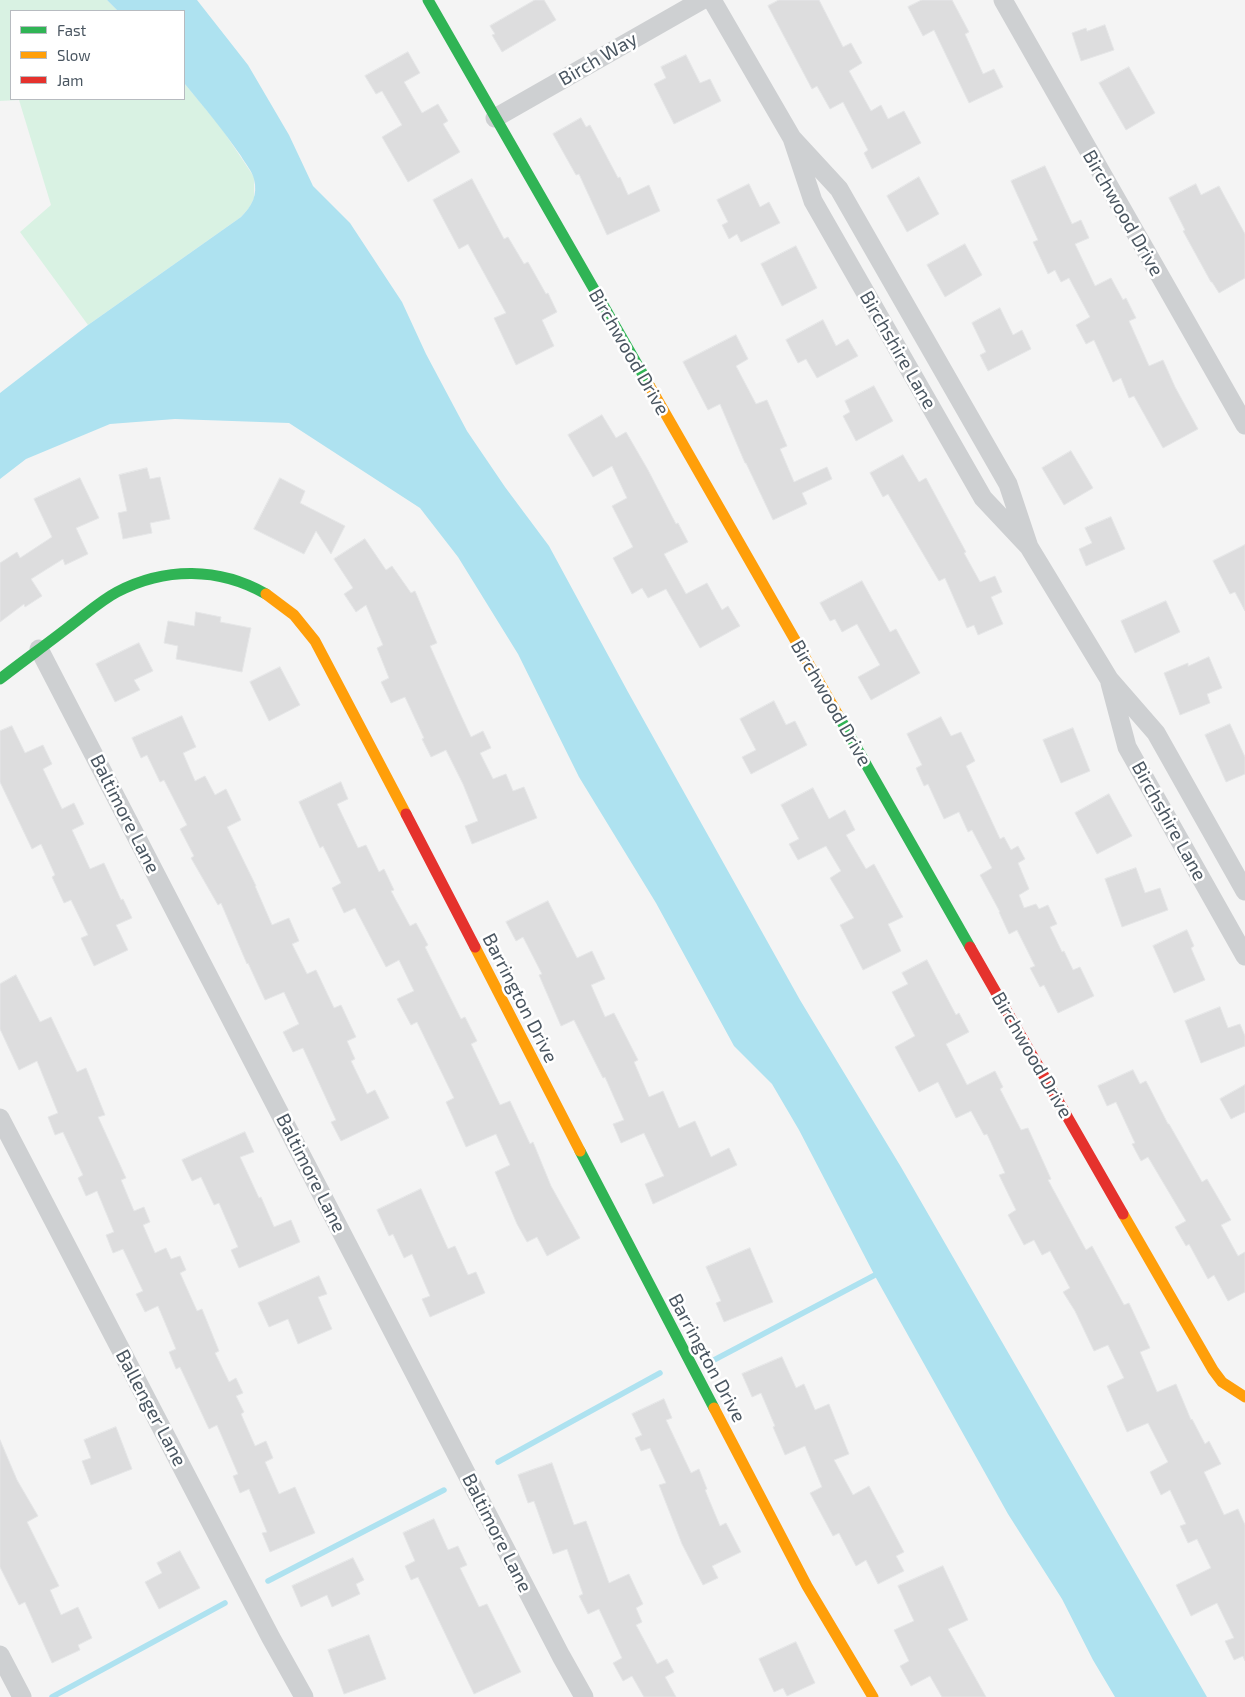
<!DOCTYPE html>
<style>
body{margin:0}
#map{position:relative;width:1245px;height:1697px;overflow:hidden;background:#f4f4f4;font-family:"Exo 2",sans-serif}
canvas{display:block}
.legend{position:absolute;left:10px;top:10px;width:175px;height:90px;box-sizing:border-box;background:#fff;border:1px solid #b7bbc0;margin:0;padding:6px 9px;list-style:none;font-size:15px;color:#4a5661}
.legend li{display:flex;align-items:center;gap:10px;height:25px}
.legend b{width:25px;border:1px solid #b7bbc0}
</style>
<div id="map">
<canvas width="1245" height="1697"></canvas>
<ul class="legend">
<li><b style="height:6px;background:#30b455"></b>Fast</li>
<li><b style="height:6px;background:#ff9f0a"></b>Slow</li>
<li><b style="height:6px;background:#e5322d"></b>Jam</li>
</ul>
</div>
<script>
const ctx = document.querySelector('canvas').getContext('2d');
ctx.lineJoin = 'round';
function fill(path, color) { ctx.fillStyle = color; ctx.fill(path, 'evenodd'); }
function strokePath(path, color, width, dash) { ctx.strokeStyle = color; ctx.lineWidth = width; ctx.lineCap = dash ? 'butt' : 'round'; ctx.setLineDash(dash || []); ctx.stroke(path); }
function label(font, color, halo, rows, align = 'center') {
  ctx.font = font + ' "Exo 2",sans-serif'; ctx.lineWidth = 5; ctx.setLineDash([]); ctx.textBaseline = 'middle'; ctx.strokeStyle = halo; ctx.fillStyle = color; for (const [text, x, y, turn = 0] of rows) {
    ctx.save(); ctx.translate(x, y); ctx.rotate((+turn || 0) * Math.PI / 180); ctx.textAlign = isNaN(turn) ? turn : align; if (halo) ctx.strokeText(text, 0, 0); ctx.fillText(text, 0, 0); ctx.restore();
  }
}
fill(new Path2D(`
 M0,0H107L118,11H11V99H184V83L220,126L254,177V198L249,208L241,217L88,325L20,232L51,205L19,100L0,101Z`), '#d9f2e3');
fill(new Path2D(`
 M107,0H197L248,65L289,135L313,186L350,223L402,302L426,354L467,431L505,487L549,546L628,692L800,1000L901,1167L1207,1697H1115L1093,1660L1062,1599L1008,1514L876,1278L799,1130L772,1084L734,1046L656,903L579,777L518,654L458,557L420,508L289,423L175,419L110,424L26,459L0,479V393L88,325L241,217C252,206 258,195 254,179C252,171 245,163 241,156C223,130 204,107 184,83V11H118Z`), '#aee2f0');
strokePath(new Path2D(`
 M714,1360L875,1275
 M498,1462L660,1373
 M268,1581L444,1490
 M52,1697L225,1603`), '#aee2f0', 5.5);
const building = new Path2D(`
 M535,0H544L556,20L502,52L492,35L495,34L490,26Z
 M779,0H819L843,47L851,43L862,63L849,71L871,111L881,105L888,119L904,111L921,143L872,169L864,153L868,150L843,102L830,109L817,86L812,89L768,6Z
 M922,0H952L969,32L965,34L983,74L994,69L1003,87L969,103L934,30L923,36L908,7Z
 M1105,25L1114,50L1081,61L1072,33L1086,28L1087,31Z
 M408,52L420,73L404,82L422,113L438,104L448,121L443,124L460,152L408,182L382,137L402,125L382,91L376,94L365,76Z
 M686,55L700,83L710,79L721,101L674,124L654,84L666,78L661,67Z
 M1129,67L1155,113L1126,130L1099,83Z
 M581,118L586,127L590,125L618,178L620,177L628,195L649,185L660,211L607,235L579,174L576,175L553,134Z
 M1045,166L1072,224L1081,220L1089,238L1075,244L1095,286L1111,278L1123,300L1126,298L1136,318L1129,321L1149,366L1163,360L1175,387L1198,429L1163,448L1134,396L1129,398L1121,378L1113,382L1094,340L1086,344L1076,325L1090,317L1069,278L1061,282L1055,270L1048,274L1033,242L1038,240L1011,181Z
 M919,177L939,214L907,232L887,196Z
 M472,179L504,239L508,237L524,264L528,262L546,294L548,293L557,312L542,320L554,346L516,365L494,318L506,313L468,244L459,249L433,200Z
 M749,184L760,207L769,202L780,223L741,242L737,234L729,239L722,225L728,222L717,200Z
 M1196,184L1201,195L1219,186L1245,234V278L1219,293L1212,282H1211L1183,231L1185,230L1169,198Z
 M965,244L982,275L945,297L927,265Z
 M796,246L817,288L782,306L761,264Z
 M1000,308L1013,335L1022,330L1031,349L988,371L980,355L986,352L972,323Z
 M823,320L836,346L848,339L858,356L817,378L806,359L798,363L786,340Z
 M736,335L748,359L736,366L756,404L767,400L787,446L780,449L794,482L827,467L832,479L802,493L807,504L773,520L746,463H745L720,404L708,410L683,362Z
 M874,386L893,421L856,441L843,416L850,412L845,401Z
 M602,415L616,438L626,432L648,470L676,524L678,523L688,542L664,554L686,594L707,583L722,610L728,606L740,626L700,648L666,589L648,598L642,588L632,594L613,558L633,547L612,506L627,498L612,466L593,477L568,435Z
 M1071,451L1093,488L1064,505L1042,468Z
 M903,455L919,482L926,478L966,552L964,553L980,582L995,576L1002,592L991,597L1003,624L978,635L974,625L967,628L945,578L939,581L888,494L883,497L870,473Z
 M147,468L150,479L160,477L170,519L150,523L152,533L123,539L118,513L127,511L119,475Z
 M80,478L99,518L76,528L88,554L65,565L63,559L31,579L42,596L25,607L24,604L0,622V563L17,552L20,558L52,537L34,499Z
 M280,478L305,491L300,503L345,526L331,554L316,531L304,554L254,529Z
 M1111,517L1125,549L1086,566L1079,549L1092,543L1085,528Z
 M365,539L386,570L392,566L411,593L415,591L437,643L430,646L458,709L471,737L483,731L491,748L480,753L493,779L506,774L513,791L524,787L537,818L472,844L465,826L478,821L463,784L446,750L431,757L422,739L424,738L405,697L391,703L381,682L389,678L377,648L383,645L366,605L356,612L344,594L353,588L334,559Z
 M1245,545V611L1235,592L1230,594L1213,561Z
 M862,581L890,632L896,629L920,673L871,700L858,677L880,665L857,624L842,632L835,619L830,621L820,603Z
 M1166,601L1180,632L1135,653L1121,621Z
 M196,612L221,617L220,622L251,628L242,672L176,659L178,646L164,643L168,621L194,626Z
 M139,643L153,671L134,680L140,690L115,702L96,664Z
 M1209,657L1222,688L1207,694L1210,703L1180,715L1164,673L1188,663V666Z
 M280,667L300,705L269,721L250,682Z
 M774,701L786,725L795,721L807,745L751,774L742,757L756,750L740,719Z
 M182,716L196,747L183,753L195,781L205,776L215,795L226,789L241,820L227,827L256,886H255L272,925L289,918L299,941L292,944L307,974L316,970L334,1008L341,1005L356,1037L347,1041L355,1059L351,1061L367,1094L375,1090L389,1118L341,1141L331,1122L336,1120L303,1048L293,1052L283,1032L299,1024L284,992L265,1000L248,963L247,964L221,903L218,905L191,858L194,856L180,829L187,825L164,780L160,782L147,755L141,758L132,738Z
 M941,717L951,736L961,732L975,761L966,766L1000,839L1004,837L1011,850L1018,846L1025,859L1018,863L1029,889L1019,895L1024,908L1036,904L1039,909L1048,905L1057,924L1050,927L1062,952L1064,951L1073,970L1080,967L1094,996L1058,1013L1044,985L1040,987L1030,968L1035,966L1017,930L1009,934L999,912H1000L980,875L992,868L972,830L968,832L959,812L944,819L928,784L924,786L916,768L922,765L907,734Z
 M1230,724L1245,757V774L1226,782L1205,735Z
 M12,726L25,753L43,745L52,764L43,769L62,809L74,803L84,824L72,830L90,869L104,863L121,900L123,899L132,918L116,925L128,950L94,966L81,938L88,935L71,900L64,903L52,877L55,875L41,844L32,849L0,782V731Z
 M1073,728L1090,771L1061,783L1043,740Z
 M341,782L348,799L337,804L358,848L366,845L379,872L384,869L394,890L391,891L410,926L416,923L428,945L425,947L461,1019L465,1017L477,1041L471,1044L500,1105L510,1101L530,1144L533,1142L551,1186L580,1238L547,1256L537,1237L527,1242L517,1224L495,1172L510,1165L496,1134L466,1147L446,1102L454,1098L417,1022L411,1025L397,999L414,991L399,960L386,967L355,908L344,913L332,888L341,883L323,846L320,848L299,802Z
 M813,788L829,819L845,810L855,830L846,835L866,869L874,864L903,917L888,924L901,951L863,970L840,925L854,918L830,878L841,871L826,846L798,860L789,844L799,839L781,805Z
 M1109,794L1132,836L1097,854L1075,813Z
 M1136,868L1145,893L1160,888L1168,910L1122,927L1105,879Z
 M548,901L577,958L592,951L605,979L591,985L605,1017L614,1013L638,1060L634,1062L649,1097L663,1091L679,1128L695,1121L711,1157L729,1148L737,1165L653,1204L645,1184L664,1176L644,1133L621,1143L613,1124L624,1120L605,1077L603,1078L574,1020L561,1026L539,975L542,974L523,937L516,941L506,922Z
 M1187,930L1194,946L1191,948L1205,980L1174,993L1153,946Z
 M927,960L956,1015L959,1013L969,1032L946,1044L967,1085L995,1071L1003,1087L1000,1089L1021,1130L1028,1128L1051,1179L1048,1180L1086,1250L1092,1246L1124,1305L1129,1303L1150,1348L1140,1352L1157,1392L1176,1384L1191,1420L1192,1419L1205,1444L1209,1441L1221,1464L1204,1472L1224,1515L1238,1509L1245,1525V1661L1243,1656L1234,1660L1225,1641L1234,1638L1217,1603L1191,1616L1176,1585L1211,1568L1197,1539L1188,1543L1180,1526L1186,1524L1170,1490L1161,1495L1150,1472L1168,1462L1148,1423L1127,1432L1107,1386L1124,1378L1108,1345L1094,1351L1075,1311L1063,1292L1070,1288L1050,1251L1042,1255L1034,1240L1024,1245L1008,1215L1016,1210L999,1175L1005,1173L987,1134L984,1135L971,1111L956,1118L938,1082L919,1092L895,1047L915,1036L892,992L908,984L902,973Z
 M16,975L40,1022L51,1017L77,1072L86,1068L105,1115L98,1117L126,1178L121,1180L134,1211L144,1207L150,1222L143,1225L155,1253L166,1248L171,1259L180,1256L186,1270L180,1273L197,1311L202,1309L219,1351L215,1353L229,1382L236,1378L243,1393L236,1396L244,1412L241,1414L255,1446L266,1441L273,1458L265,1462L279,1494L295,1487L315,1533L270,1552L262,1533L267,1532L249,1489L240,1493L233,1476L238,1474L217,1425L209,1429L180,1367L176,1369L169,1352L176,1349L158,1306L145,1312L136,1294L143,1291L123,1249L113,1253L106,1235L114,1232L97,1191L86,1196L78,1178L83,1175L63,1132L55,1135L48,1117L58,1113L37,1061L19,1070L0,1029V984Z
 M1220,1007L1228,1028L1240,1024L1245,1036V1046L1201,1063L1185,1021Z
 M1133,1070L1140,1084L1146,1081L1168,1124H1169L1202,1182L1207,1179L1231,1220L1221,1225L1238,1256L1245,1252V1292L1228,1301L1214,1275L1208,1279L1189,1244L1186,1246L1175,1227L1186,1221L1148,1157L1141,1161L1132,1144L1135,1143L1116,1102L1107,1106L1098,1086Z
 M1245,1085V1112L1231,1119L1220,1099Z
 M245,1132L254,1152L240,1157L259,1198L261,1197L274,1227L291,1220L300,1242L239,1268L231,1250L238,1247L219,1203L214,1205L201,1177L192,1181L182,1160Z
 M421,1189L448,1249L455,1246L468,1275L476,1272L485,1293L430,1317L422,1299L430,1296L412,1254L404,1258L393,1234L389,1236L377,1210Z
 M750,1248L773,1302L724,1322L716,1303L721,1301L706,1267Z
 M319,1276L327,1294L318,1297L332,1329L298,1344L288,1319L269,1327L258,1303Z
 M782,1357L796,1388L804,1384L815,1410L829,1404L849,1454L834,1460L853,1495L869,1486L904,1552L896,1556L904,1571L878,1584L866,1560L856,1566L839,1533L833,1536L810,1493L822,1487L805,1446L785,1455L773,1427L775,1426L761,1393L752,1397L742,1374Z
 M664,1399L672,1418L666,1420L691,1473L699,1469L707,1489L705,1490L720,1526L726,1523L741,1552L712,1566L718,1578L703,1585L682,1544L659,1485L666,1483L650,1448L641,1451L635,1438L642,1435L632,1414Z
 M116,1427L132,1469L91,1485L82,1461L91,1458L84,1440Z
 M0,1440L17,1480L38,1516L27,1522L59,1586L50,1590L61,1615L78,1607L92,1638L78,1645L80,1650L52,1663L25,1602L19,1605L0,1567Z
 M552,1463L574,1525L586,1521L609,1583L629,1574L643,1604L636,1608L642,1622L636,1625L657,1664L667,1659L674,1672L665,1677L676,1697H644L632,1676L623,1681L613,1663L622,1658L599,1609L588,1614L579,1596L583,1594L567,1549L553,1554L534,1501L528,1503L518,1475Z
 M434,1519L448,1550L458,1546L467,1565L460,1568L479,1607L487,1604L521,1672L474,1694L418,1577L411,1580L405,1566L415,1561L403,1533Z
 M180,1551L200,1588L159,1609L145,1582L162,1573L157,1563Z
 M353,1558L364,1580L356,1584L360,1594L332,1607L327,1595L301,1607L292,1586Z
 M943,1566L968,1620L948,1629L986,1697H942L930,1676L911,1686L900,1666L909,1661L894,1630L914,1621L898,1586Z
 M369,1635L386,1679L344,1694L328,1650Z
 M796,1642L815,1683L787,1696L783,1688L774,1692L759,1659Z`);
fill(building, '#ddddde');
strokePath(building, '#e5e6e7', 1);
strokePath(new Path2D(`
 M712,0L792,138
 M1003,0L1245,425
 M495,118L702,0
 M1029,547L1008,484L839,189L792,138L813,201L983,498L1029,547L1109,679L1156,733L1245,891
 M39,649L561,1656L584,1697
 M1110,683L1127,747L1245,956
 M0,1118L271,1638L304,1697
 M0,1655L22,1697`), '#ced0d2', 19);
strokePath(new Path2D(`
 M428,0L649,385
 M0,679C23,661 47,644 70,626C85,615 100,601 117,592C165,567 219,567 266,594
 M838,715L970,947
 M580,1151L714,1408`), '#30b455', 11);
strokePath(new Path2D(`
 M649,385L838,715
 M266,594L294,615L315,641L406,814
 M475,947L580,1151
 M1123,1214L1213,1370L1222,1382L1245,1397
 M714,1408L807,1586L873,1697`), '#ff9f0a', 11);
strokePath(new Path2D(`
 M406,814L475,947
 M970,947L1123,1214`), '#e5322d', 11);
label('19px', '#4a5661', '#fff', [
 ["Birch Way",598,59,-30],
 ["Birchwood Drive",1123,213,60],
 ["Birchshire Lane",898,350,60],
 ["Birchwood Drive",629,352,60],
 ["Birchwood Drive",831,703,60],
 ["Baltimore Lane",125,814,63],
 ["Birchshire Lane",1169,821,61],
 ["Barrington Drive",520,998,63],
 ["Birchwood Drive",1032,1055,60],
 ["Baltimore Lane",311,1173,63],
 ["Barrington Drive",707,1358,62],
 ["Ballenger Lane",151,1408,62],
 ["Baltimore Lane",497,1533,63]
]);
</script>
